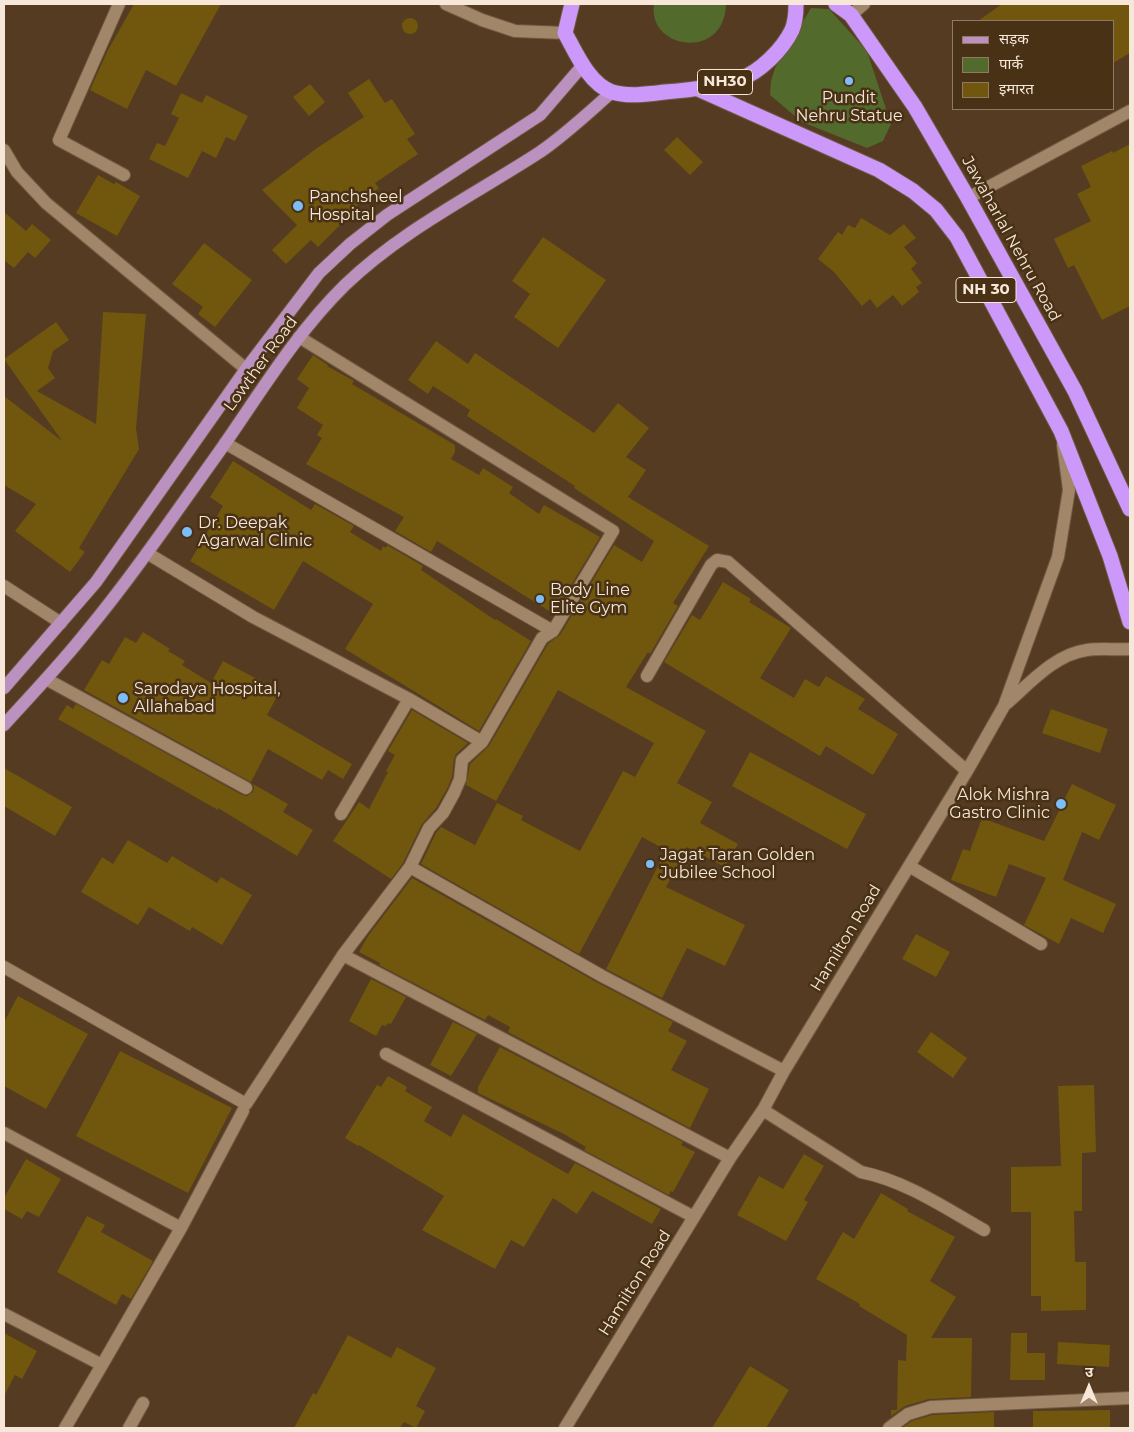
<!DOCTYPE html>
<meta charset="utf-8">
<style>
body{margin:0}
#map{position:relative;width:1134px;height:1432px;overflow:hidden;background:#543b21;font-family:Montserrat,"Noto Sans Devanagari",sans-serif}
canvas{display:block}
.frame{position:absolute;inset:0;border:5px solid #f6e7d8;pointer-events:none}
.legend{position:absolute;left:952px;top:20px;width:162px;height:90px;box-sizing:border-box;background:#493116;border:1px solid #8e7a64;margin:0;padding:6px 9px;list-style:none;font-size:15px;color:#f6e7d8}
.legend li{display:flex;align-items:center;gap:10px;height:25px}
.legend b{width:25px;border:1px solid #8e7a64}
.north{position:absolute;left:1064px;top:1362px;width:50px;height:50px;-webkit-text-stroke:4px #493116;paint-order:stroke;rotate:0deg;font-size:14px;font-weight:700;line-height:20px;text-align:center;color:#f6e7d8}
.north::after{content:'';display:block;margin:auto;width:18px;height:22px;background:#f6e7d8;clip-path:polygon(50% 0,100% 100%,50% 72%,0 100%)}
</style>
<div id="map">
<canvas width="1134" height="1432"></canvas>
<div class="frame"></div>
<ul class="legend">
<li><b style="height:6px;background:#bb91c0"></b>सड़क</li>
<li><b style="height:14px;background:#526a2c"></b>पार्क</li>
<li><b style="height:14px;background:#71570d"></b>इमारत</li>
</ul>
<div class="north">उ</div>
</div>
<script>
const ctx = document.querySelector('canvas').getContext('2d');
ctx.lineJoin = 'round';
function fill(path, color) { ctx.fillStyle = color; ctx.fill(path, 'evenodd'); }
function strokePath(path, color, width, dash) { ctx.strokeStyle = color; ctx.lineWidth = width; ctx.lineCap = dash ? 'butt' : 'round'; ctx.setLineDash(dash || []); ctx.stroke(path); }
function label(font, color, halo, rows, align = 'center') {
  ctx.font = font + ' Montserrat,sans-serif'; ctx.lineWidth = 5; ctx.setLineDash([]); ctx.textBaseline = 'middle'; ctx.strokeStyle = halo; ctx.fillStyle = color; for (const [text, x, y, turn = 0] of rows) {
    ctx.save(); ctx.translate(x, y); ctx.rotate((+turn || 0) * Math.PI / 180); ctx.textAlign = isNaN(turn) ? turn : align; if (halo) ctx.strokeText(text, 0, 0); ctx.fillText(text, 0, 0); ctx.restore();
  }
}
fill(new Path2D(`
 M654,4H726C725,61 647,50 654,4Z
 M811,8L829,9L867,51L891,124L883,141L867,148L802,122L770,95L771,81L775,68Z`), '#526a2c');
fill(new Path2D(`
 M134,4H221L176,86L146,70L127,109L90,90L108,50Z
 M1002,4H1130V53L1113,63V21H978Z
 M402 26a8 8 0 1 1 16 0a8 8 0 1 1-16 0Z
 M369,79L385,103L392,99L415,134L407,139L418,154L375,183L379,188L348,213L350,215L318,247L311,240L286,264L272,250L297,225L262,190L317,148L364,117L348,93Z
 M310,84L325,102L309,116L293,97Z
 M181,93L202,103L206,95L248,116L235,141L226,137L216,158L202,151L188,178L149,159L157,143L165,146L179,118L171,114Z
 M677,137L703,162L690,175L664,150Z
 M1130,144V306L1102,320L1074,265L1068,268L1054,239L1091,221L1077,194L1091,187L1081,166L1112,151L1113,153Z
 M98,175L114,184L116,182L140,196L117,236L76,213Z
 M4,212L26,231L32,224L51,240L35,258L28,252L14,268L4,260Z
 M861,218L890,235L904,224L916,238L904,247L917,263L911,269L922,283L916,287L919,292L902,306L893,295L877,308L870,299L862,306L834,272L818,259L838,232L842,235L848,225L855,228Z
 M543,237L606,280L558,348L514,317L530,294L512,281Z
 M204,243L252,280L215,327L198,314L203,307L172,284Z
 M103,312L146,314L136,428L139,449L79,548L85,552L70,572L15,531L36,504L4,485V396L62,441L4,359L56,322L69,340L53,351L48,368L55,378L37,391L96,424Z
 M436,341L468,364L475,353L594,433L618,403L649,428L626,457L646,470L628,497L709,546L673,603L678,606L650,654L648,652L626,687L706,731L677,783L712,802L700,823L738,844L725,867L687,847L666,887L745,925L725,966L687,948L662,998L606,969L666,850L642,837L579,954L421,864L436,833L441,827L475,845L497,803L523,816L521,820L580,851L623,771L635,777L654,743L558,690L496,801L466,785L470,764L489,746L548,644L560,635L614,545L642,562L654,541L574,488L575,486L467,416L470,410L433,386L428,394L408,380Z
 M313,355L328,365L327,366L354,381L352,384L455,445V452L451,459L479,475L483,468L513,487L509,493L539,514L544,505L600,537L554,614L437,541L431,552L395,531L404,517L306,464L322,438L317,435L323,425L297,408L309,388L297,379Z
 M233,461L311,510L315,504L354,526L350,532L381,551L383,546L386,548L387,545L423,566L421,570L495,620L496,619L531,641L479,731L345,649L373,604L303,561L274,610L190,561L223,506L210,497Z
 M723,582L751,599L749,602L791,628L760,678L794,698L805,679L819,687L826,676L865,699L858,709L898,734L873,775L826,746L820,756L664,662L692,615L700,620Z
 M143,632L170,649L168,651L185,661L182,665L211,683L223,661L280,691L267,715L352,764L343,779L328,770L322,780L268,749L251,782L84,690L102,660L109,664L125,637L136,643Z
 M76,704L242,795L247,796L253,792L254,788L253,784L288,804L283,812L313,830L297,856L218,808V810L58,719L67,705L73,709Z
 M1051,709L1108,729L1100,753L1042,733Z
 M412,710L468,743L456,754L454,759L452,777L447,789L436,808L422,824L403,863L391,879L333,841L359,802L369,809L388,772L386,771L395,755L388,751Z
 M750,752L866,814L847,849L732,786Z
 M4,768L72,807L55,836L4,806Z
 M1072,784L1116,805L1099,840L1082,832L1063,880L1116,904L1103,933L1071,918L1059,944L1024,925L1046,878L1009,864L996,897L951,880L963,849L970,851L982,818L1044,841Z
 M128,840L167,863L172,856L217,883L221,877L252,895L222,945L192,927L190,931L149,907L138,925L81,892L102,857L113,864Z
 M412,878L598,983L673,1022L668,1031L687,1041L671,1070L709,1089L690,1128L508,1032L510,1027L488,1015L485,1020L379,965L380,963L359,952L368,936Z
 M916,934L950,952L936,977L902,959Z
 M371,979L406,997L391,1024L388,1023L386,1026L382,1025L376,1036L349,1021Z
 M18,996L88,1034L46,1109L4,1086V1022Z
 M453,1022L477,1034L451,1076L430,1065Z
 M931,1032L967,1058L953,1078L917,1052Z
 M500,1047L683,1142L681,1145L695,1152L673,1192L671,1191L669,1195L584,1150L586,1147L564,1134L478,1093V1087Z
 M120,1051L232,1108L188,1193L76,1136Z
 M388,1076L407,1087L405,1091L432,1107L424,1121L451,1137L463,1114L568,1174L575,1163L661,1209L652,1224L592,1191L577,1214L553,1198L524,1247L511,1240L495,1269L422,1230L444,1196L359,1145L358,1146L345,1138L377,1085L381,1087Z
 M1094,1085L1096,1152L1082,1153V1211H1074L1075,1262H1086V1310L1041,1311V1296H1031V1212H1011V1167L1061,1166L1058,1086Z
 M804,1154L824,1166L804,1200L808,1202L786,1241L737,1215L759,1176L783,1189Z
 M26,1159L61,1179L39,1217L27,1211L22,1219L4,1209V1198Z
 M881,1193L908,1209L907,1211L955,1237L930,1281L956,1297L931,1338H972L971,1397L929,1399L905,1406L891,1416V1410H897L898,1360L906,1361L907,1335L859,1306L860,1304L816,1279L843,1232L854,1239Z
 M87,1216L105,1225L101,1232L153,1261L131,1299L122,1294L116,1305L57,1272Z
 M4,1333L37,1351L22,1379L15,1375L4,1396Z
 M1011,1333H1027V1353H1045V1380H1010Z
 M348,1335L391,1358L397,1347L436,1368L416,1406L425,1411L416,1428L404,1422L400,1428H294L313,1393L316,1395Z
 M1058,1342L1110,1345L1109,1367L1057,1364Z
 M750,1366L789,1390L766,1428H712Z
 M1110,1410V1428H1033V1411Z
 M994,1412V1428H902L912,1421L932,1415Z`), '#71570d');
const minor = new Path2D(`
 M119,4L59,140L124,175
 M446,4L482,20L515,31L565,33
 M851,15L864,4
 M4,150L17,172L46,203L246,369
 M968,198L1130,111
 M225,443L553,631
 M147,553L253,617L409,699L482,742
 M4,586L61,623
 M647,676L711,565L717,560L728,562L967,771
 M46,679L246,788
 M1006,704C1029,684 1055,654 1087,650C1101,648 1116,650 1130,649
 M341,814L409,699
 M909,866L1041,944
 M410,867L602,976L784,1071
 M343,955L730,1158
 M4,967L246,1104L343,955L410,867L429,828L443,813L454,793L460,779L462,760L482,742L542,638L553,631L613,531L299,337
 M386,1054L694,1217
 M763,1110L861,1172C906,1181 945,1208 984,1230
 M4,1133L181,1228L243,1111
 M4,1314L102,1365L181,1228
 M65,1428L102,1365
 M129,1428L143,1403
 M565,1428L730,1158L763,1110L784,1071L967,771L1004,706L1058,557L1069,490L1063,445
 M889,1428L908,1414L931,1407L1130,1398`);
const major = new Path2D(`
 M4,688L96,582L246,369L319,273L350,244L387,215L540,115L583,65
 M4,725C32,694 61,664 87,631C134,574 176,512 219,452C259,395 295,334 345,285C402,230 474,195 540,152C566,134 588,113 612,92`);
const highway = new Path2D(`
 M572,4L565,33C576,53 589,84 612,92C628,97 649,94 665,92C691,90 716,87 740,79C760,72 783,49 792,30C795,23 796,12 796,4
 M836,4L851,15L915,107L968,198L1075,391L1130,509
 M698,89L879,170L913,191L936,210L957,237L1061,431L1110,556L1130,622`);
strokePath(minor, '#6e5941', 14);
strokePath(major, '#6e5941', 14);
strokePath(highway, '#6e5941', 17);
strokePath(minor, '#a28669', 12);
strokePath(major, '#bb91c0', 12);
strokePath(highway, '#cc99fa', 15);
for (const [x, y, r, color] of [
 [849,81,5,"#7dbef9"],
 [298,206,6,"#7dbef9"],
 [187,532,6,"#7dbef9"],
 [540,599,5,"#7dbef9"],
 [123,698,6,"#7dbef9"],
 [1061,804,6,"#7dbef9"],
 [650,864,5,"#7dbef9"]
]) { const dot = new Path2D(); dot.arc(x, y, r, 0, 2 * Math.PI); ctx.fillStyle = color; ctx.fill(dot); strokePath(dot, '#493116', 2); }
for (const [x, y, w] of [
 [725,82,55],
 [986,290,60]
]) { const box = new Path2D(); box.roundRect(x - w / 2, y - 12.5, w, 25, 4); ctx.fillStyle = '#493116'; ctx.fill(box); strokePath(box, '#f6e7d8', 1); }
label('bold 15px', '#f6e7d8', null, [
 ["NH30",725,82],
 ["NH 30",986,290]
]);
label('16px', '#f6e7d8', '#493116', [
 ["Pundit",849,98,"center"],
 ["Nehru Statue",849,116,"center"],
 ["Panchsheel",309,197],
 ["Hospital",309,215],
 ["Dr. Deepak",198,523],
 ["Agarwal Clinic",198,541],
 ["Body Line",550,590],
 ["Elite Gym",550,608],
 ["Sarodaya Hospital,",134,689],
 ["Allahabad",134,707],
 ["Alok Mishra",1050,795,"right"],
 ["Gastro Clinic",1050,813,"right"],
 ["Jagat Taran Golden",660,855],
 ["Jubilee School",660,873]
], 'left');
label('16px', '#f6e7d8', '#493116', [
 ["Jawaharlal Nehru Road",1011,239,61],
 ["Lowther Road",261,364,-54],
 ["Hamilton Road",846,938,-59],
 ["Hamilton Road",635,1283,-58]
]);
</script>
